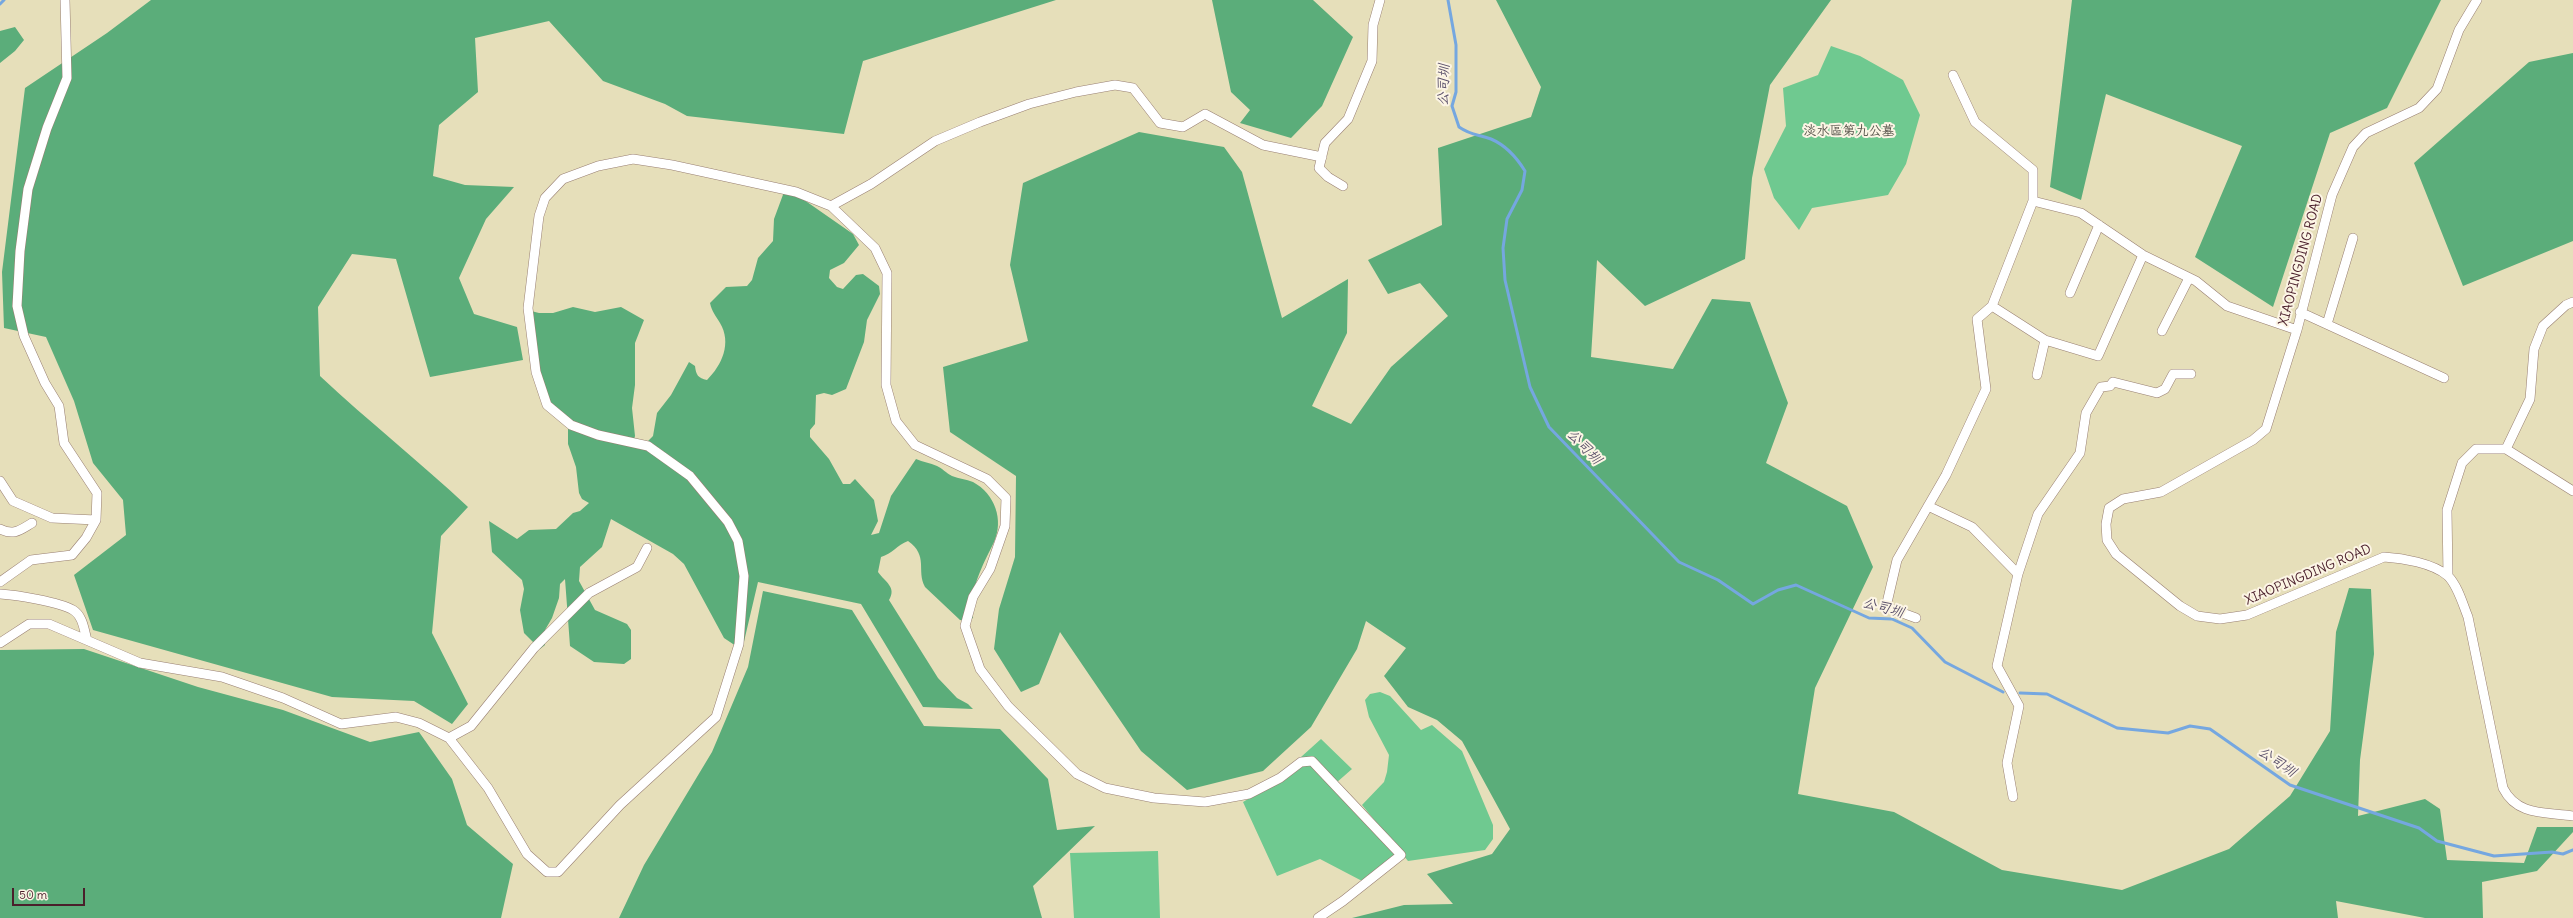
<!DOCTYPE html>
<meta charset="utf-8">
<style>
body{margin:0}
#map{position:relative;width:2573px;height:918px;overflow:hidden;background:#e6dfba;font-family:Delius,sans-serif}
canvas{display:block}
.scale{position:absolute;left:12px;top:888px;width:73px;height:18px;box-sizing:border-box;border:2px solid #4a1f2b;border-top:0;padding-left:5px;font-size:12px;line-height:14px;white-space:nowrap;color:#4a1f2b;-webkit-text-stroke:3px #fcf5e5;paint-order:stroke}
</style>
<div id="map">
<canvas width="2573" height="918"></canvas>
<div class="scale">50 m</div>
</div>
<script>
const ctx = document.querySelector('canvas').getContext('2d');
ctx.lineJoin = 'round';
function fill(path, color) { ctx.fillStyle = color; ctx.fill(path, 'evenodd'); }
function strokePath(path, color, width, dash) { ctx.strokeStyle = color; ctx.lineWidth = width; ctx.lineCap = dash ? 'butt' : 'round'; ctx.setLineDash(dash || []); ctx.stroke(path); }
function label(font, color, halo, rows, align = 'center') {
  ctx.font = font + ' Delius,"LXGW WenKai TC",sans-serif'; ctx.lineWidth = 4; ctx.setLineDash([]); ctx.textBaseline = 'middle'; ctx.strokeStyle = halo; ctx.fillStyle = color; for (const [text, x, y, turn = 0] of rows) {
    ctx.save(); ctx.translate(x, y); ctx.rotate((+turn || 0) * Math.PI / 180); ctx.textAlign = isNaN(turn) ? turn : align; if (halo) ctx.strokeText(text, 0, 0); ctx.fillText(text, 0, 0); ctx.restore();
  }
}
fill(new Path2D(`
 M1831,46L1860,56L1903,80L1920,115L1906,164L1888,195L1812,208L1799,230L1774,198L1764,169L1786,126L1783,88L1818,75Z
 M1380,692L1390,696L1421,730L1432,725L1462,751L1493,825V839L1485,850L1408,861L1362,805L1384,782L1387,772L1389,755L1369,717L1365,700L1370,694Z
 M1321,739L1352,769L1336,783L1313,759L1301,757Z
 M1309,763L1397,856L1364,882L1320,859L1277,876L1243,802Z
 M1158,851L1160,918H1074L1070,853Z`), '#6fc990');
fill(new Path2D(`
 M151,0H1056L863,61L844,134L687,116L665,104L603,81L549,21L475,38L478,92L439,125L433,176L465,185L514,187L486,219L459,278L474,314L517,327L523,360L430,377L396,259L352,254L318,307L320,376C368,421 420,462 468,507L441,536L432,633L468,704L452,724L414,701L332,697L93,630L74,575L126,535L123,500L93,463L74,401L46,337L4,328L2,272L25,88L107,33Z
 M1212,0H1313L1353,37L1322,106L1291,138L1240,123L1250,110L1231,92Z
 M1496,0H1831L1770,85L1752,178L1745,259L1645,306L1597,260L1591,357L1673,369L1712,299L1750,302L1788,403L1766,463L1847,506L1873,567L1815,688L1798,794L1894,812L2002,870L2122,890L2229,849L2290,796L2330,731L2336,632L2349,588L2371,589L2374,654L2360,760L2358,816L2425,799L2440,809L2447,860L2524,863L2537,827H2573V832L2537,871L2482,882L2483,918H2425L2336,901L2338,918H1352L1404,905L1453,904L1427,874L1492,854L1510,829L1462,741L1437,720L1408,707L1384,676L1406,648L1366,621L1357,649L1311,727L1263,771L1187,790L1141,751L1060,632L1039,684L1021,692L994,649L999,609L1015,557L1016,476L950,432L943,367L1028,341L1010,265L1023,183L1139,132L1224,147L1242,172L1282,318L1348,279L1347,333L1312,406L1351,424L1391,367L1448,316L1420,283L1388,294L1368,260L1442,225L1438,148L1531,117L1541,87Z
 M2072,0H2441L2387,108L2330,133L2273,307L2195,257L2242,146L2106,94L2081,200L2050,187Z
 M15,27L24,40L15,51L0,63V31Z
 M2573,53V241L2463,286L2414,163L2529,62Z
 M784,192L797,195L853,234L859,245L844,263L830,270L829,278L837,287L843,289L856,275L863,274L879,286L880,294L867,320L864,342L846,389L832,395L824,393L816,395L815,424L810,430V437L829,459L843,484H850L855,479L874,500L878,521L871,535L879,533L891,496L916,459C923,462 930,463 937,466C942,468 946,473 952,476C959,479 966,479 973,482C995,494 1004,520 994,542C982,567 969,589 973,618L967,621L960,620L925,587C916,570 929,556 908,541C897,545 892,554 881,557L878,572C885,582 897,587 889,600L938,678L957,698L968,704L973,709L923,707L861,604L758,582L742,650L724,638L684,564L673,554L611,519L602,547L580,567L579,581L595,610L627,624L631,630V659L624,664L594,662L570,646L565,579L560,584L559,598L552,618L545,630V645L540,649L524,633L520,610L524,589L522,580L492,552L489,521L517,539L529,530L556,529L573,513L580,511L589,503L582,499L579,493L576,467L568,444V422L542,399L531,311L539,313H553L573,307L595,312L621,307L644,320L635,343V385L632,408L635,436L633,443L637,448L643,446L653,436L657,413L671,395L689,362L695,366C696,375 698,378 707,380C722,365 732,343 720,323C716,316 712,312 710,303L726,287L747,286L752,280L758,258L773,241L774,219Z
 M763,591L852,610L924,726L1000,729L1048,779L1057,830L1095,826L1033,886L1042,918H619L644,865L712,752L748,667Z
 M84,649L198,687L283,710L370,742L419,732L452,779L467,825L513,864L501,918H0V650Z`), '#5bad7a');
strokePath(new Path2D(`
 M1448,0L1456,45V92L1452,106L1459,127C1472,136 1478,134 1491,139C1505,145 1517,158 1525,171L1522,190L1507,219L1503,248L1505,280L1530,387L1549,427L1679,562L1718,580L1753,604L1778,590L1796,585L1869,618L1892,619L1912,628L1945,662L2003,692
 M0,4L4,0
 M2020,693L2047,694L2117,728L2168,733L2190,726L2210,729L2290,785L2419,828L2437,841L2494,856L2552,852L2563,854L2573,850`), '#75a7e0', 3);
const minor = new Path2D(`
 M2477,0L2459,30L2437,89L2419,108L2366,133L2353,147L2332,195L2297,330L2266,429L2253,440L2161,492L2123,499L2109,508L2106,524L2107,540L2116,554L2180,606L2197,616L2220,619L2247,615L2384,557C2402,558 2433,563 2448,576C2458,586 2463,605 2468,617L2503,788C2517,816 2545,812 2573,816
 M1953,75L1975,122L2033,170V201L2081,213L2143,255L2196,281L2227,306L2297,330
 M1343,186L1328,177L1319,168L1325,143L1348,119L1372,61L1373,25L1380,0
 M831,206L871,184L935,141L980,122L1029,104L1076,92L1115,85L1133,88L1160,123L1183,127L1205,114L1263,145L1322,157
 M2070,293L2099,225
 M1992,306L2045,340L2098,356L2143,255
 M2300,312L2444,378
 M2327,324L2353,238
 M2162,331L2189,278
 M2037,375L2045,340
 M2506,449L2573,491
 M0,481L13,501L52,518L96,520
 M1928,506L1972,527L2018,574L2038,514L2080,453L2086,413L2101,387L2110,386L2113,382L2157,393L2165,389L2173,374H2191
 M0,529C14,536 20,530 32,523
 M2448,576L2447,510L2462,463L2476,449H2506L2530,399L2534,349L2543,326L2566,305L2573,302
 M0,582L31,560L72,555L86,538L96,520L97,493L64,443L59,406L45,383L24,336L17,306L20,251L28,189L47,128L67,78L65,0
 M0,594C17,595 59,602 73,610C83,616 84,630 87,640
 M1916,618L1886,607L1897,560L1946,475L1986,389L1977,319L1992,306L2033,201
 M0,643L29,624H49L140,663L222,677L283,698L341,724L396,717L419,723L449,738L488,788L527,854L547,872H558L620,805L716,717L739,644L744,576L738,541L728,522L690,476L648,446L598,435L571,425L547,405L536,372L528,308L539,216L545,198L563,179L598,166L633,159L672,165L796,192L831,206L875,248L887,273L886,385L896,421L915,445L987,479L1006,498L1005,526L990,569L973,597L965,626L980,669L1008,706L1077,774L1105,788L1154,798L1205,802L1249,794L1280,778L1301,762L1312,761L1401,855L1343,901L1318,918
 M449,738L471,726L534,648L589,593L637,567L647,548
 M2013,797L2007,763L2019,706L1997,666L2018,574`);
strokePath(minor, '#987f72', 10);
strokePath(minor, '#fff', 9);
label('13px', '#555249', '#fcf5e5', [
 ["淡水區第九公墓",1849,131]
]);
label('13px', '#4a1f2b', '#fcf5e5', [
 ["XIAOPINGDING ROAD",2301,260,-75],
 ["XIAOPINGDING ROAD",2308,575,-23]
]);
label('italic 14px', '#594f6a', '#fcf5e5', [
 ["公司圳",1444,85,-88],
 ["公司圳",1584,447,46],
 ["公司圳",1883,608,15],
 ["公司圳",2277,762,34]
]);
</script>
